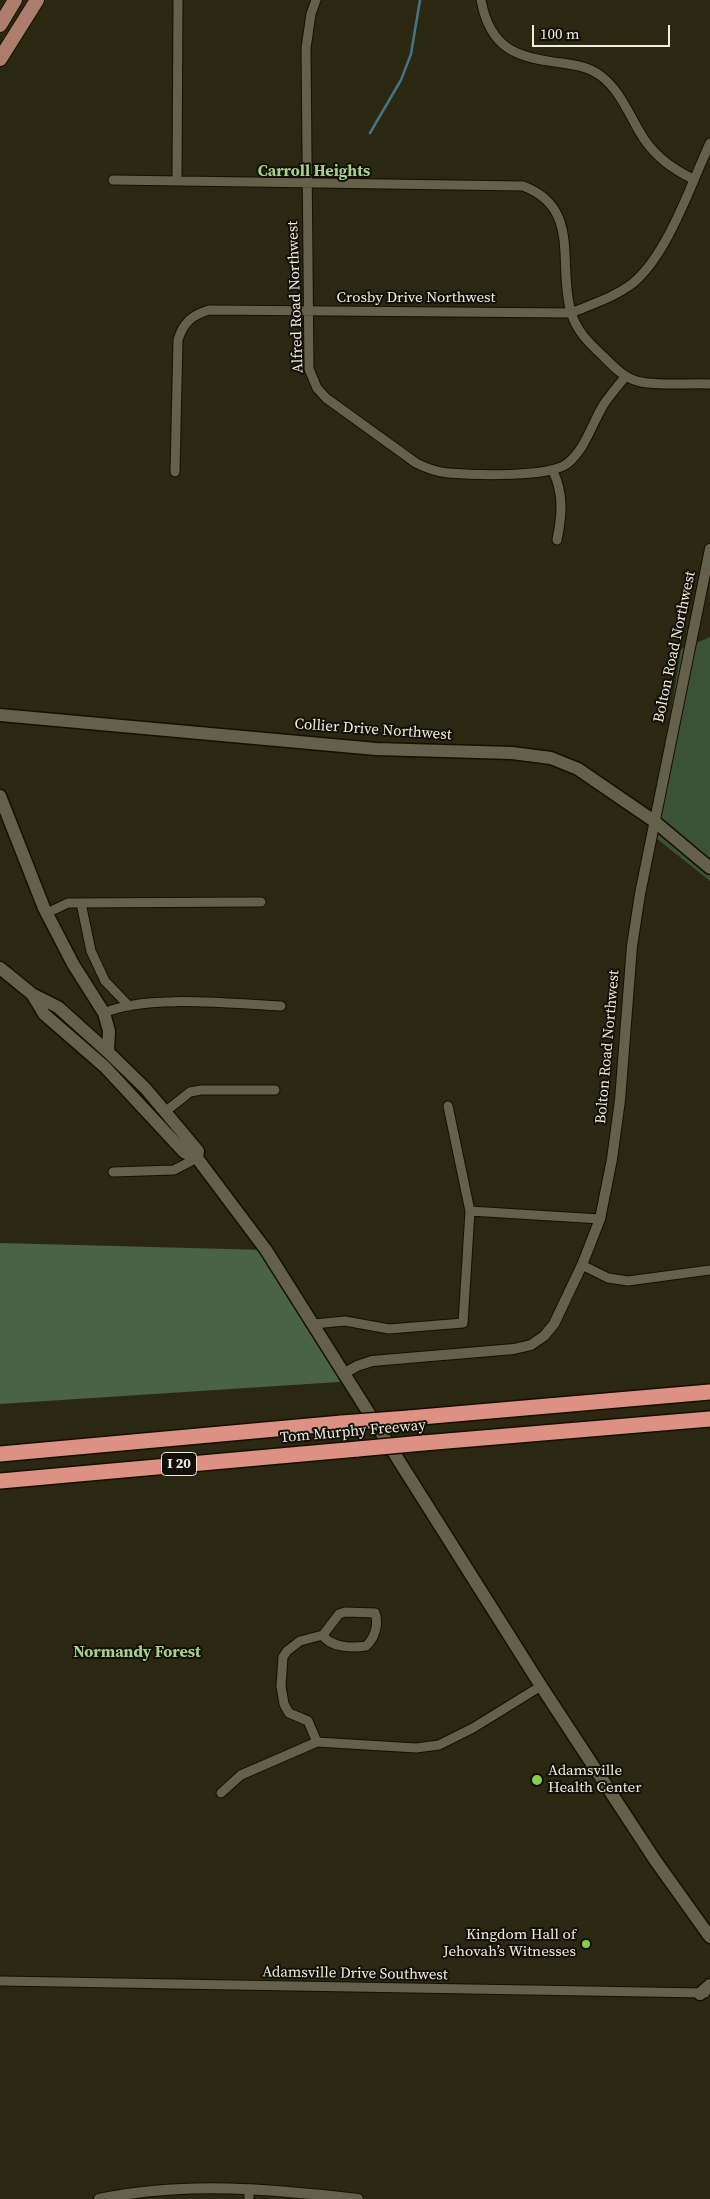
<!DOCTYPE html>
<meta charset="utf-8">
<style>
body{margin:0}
#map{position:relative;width:710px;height:2199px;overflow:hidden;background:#2b2711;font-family:"Source Serif 4",serif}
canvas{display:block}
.scale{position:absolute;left:532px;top:25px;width:138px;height:22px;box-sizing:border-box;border:2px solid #efeddf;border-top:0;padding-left:6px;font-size:15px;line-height:18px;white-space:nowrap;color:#efeddf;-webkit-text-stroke:4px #121007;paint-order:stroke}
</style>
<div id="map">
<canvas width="710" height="2199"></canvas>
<div class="scale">100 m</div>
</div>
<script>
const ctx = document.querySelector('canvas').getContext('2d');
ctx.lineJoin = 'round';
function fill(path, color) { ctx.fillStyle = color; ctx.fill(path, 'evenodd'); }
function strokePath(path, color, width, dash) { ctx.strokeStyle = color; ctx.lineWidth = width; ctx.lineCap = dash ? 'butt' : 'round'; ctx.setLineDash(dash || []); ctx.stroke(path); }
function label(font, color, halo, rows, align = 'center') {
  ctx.font = font + ' "Source Serif 4",serif'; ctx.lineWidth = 4; ctx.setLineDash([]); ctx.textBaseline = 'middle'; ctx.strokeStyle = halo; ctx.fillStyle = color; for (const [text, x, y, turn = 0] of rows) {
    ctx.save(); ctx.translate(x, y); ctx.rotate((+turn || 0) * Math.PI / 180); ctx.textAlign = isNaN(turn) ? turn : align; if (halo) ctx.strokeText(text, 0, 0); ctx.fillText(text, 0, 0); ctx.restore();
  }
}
fill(new Path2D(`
 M710,637V881L651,834L681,649Z`), '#3c5236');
fill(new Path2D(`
 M0,1243L266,1250L354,1381L0,1404Z`), '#4a6443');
strokePath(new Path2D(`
 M370,133L401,80L411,54L420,0`), '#457488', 2.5);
const minor = new Path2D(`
 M316,0L311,14L306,48L309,369L317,388L326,398L416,463C426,468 436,472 448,473C474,475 550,478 568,463C586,448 592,423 604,404C610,395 618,386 625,377
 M481,0C490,49 517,58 562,63C576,65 589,67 601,76C622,92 630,118 644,139C657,158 673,169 693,179
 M113,180L523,186C582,208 557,264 571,312C577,332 589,343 604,357C615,368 625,379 641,382C663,386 688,383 710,384
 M177,181L178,0
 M553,471C564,495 562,515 557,540
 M175,472L178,340C183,323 192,315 209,310L571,313C592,304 615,297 633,283C668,254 691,184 710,143
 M81,903L91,951L105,981L129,1006
 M47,913L68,903L261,902
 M104,1013C144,994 236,1004 281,1006
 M166,1111L190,1092L201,1090H275
 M113,1172L174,1170L197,1158
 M470,1211L600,1219
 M582,1265L608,1278L628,1281L710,1270
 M314,1324L345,1321L389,1329L463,1323L470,1211L448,1106
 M317,1742L308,1721L289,1713L284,1704L281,1686L283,1657L287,1651L300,1641L323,1635L339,1614L345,1612L375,1613C379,1624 375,1638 366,1646C354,1648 330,1648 323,1635
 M221,1793L241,1775L317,1742L416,1748L439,1745L473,1728L541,1686
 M0,1981L705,1993
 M249,2189V2199`);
const tertiary = new Path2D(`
 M345,1373L357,1366L372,1361L514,1349L531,1345L544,1336L554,1324L582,1265L600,1219L612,1159L620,1100L632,946L640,894L710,549
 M99,2199C185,2181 272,2189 358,2199`);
const secondary = new Path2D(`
 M0,715L376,749L512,753L551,758L578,769L654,821L710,868
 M0,796L44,908L73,964L104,1013L109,1031L108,1052
 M0,968L32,994L58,1007L108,1052L146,1089L198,1151L197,1158
 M32,994L44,1014L105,1067L184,1152L197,1158L266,1250L541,1686L655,1860L710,1937
 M700,1994L710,1985`);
const primary = new Path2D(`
 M0,25L15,0
 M0,59L37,0`);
const motorway = new Path2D(`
 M409,1418L710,1392
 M423,1443L710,1419
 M0,1454L342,1423
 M0,1481L358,1449`);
strokePath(minor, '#141000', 11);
strokePath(tertiary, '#141000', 12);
strokePath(secondary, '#141000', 15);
strokePath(primary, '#141000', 16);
strokePath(motorway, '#141000', 18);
strokePath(minor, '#656049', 9);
strokePath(tertiary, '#656049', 10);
strokePath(secondary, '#656049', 12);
strokePath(primary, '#ad7d6b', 14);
strokePath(motorway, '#dd9182', 15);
const motorwayBridge = new Path2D(`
 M342,1423L409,1418
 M358,1449L423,1443`);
strokePath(motorwayBridge, '#141000', 18, []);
strokePath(motorwayBridge, '#dd9182', 15);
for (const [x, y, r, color] of [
 [537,1780,6,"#87cf4a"],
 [586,1944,5,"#87cf4a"]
]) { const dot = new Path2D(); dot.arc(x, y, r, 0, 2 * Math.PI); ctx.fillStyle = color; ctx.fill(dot); strokePath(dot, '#121007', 2); }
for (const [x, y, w] of [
 [179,1464,35]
]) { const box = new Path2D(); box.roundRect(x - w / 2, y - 11.5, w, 23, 4); ctx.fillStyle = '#121007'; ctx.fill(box); strokePath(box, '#efeddf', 1); }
label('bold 14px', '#efeddf', null, [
 ["I 20",179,1464]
]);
label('15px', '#efeddf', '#121007', [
 ["Alfred Road Northwest",296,297,-92],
 ["Crosby Drive Northwest",416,298],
 ["Bolton Road Northwest",675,647,-78],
 ["Collier Drive Northwest",373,730,4],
 ["Bolton Road Northwest",608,1047,-85],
 ["Tom Murphy Freeway",353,1432,-5],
 ["Adamsville Drive Southwest",355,1974,1]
]);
label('15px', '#efeddf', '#121007', [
 ["Adamsville",548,1771],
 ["Health Center",548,1788],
 ["Kingdom Hall of",576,1935,"right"],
 ["Jehovah’s Witnesses",576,1952,"right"]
], 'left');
label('bold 16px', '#a8d08d', '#121007', [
 ["Carroll Heights",314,172],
 ["Normandy Forest",137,1653]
]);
</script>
